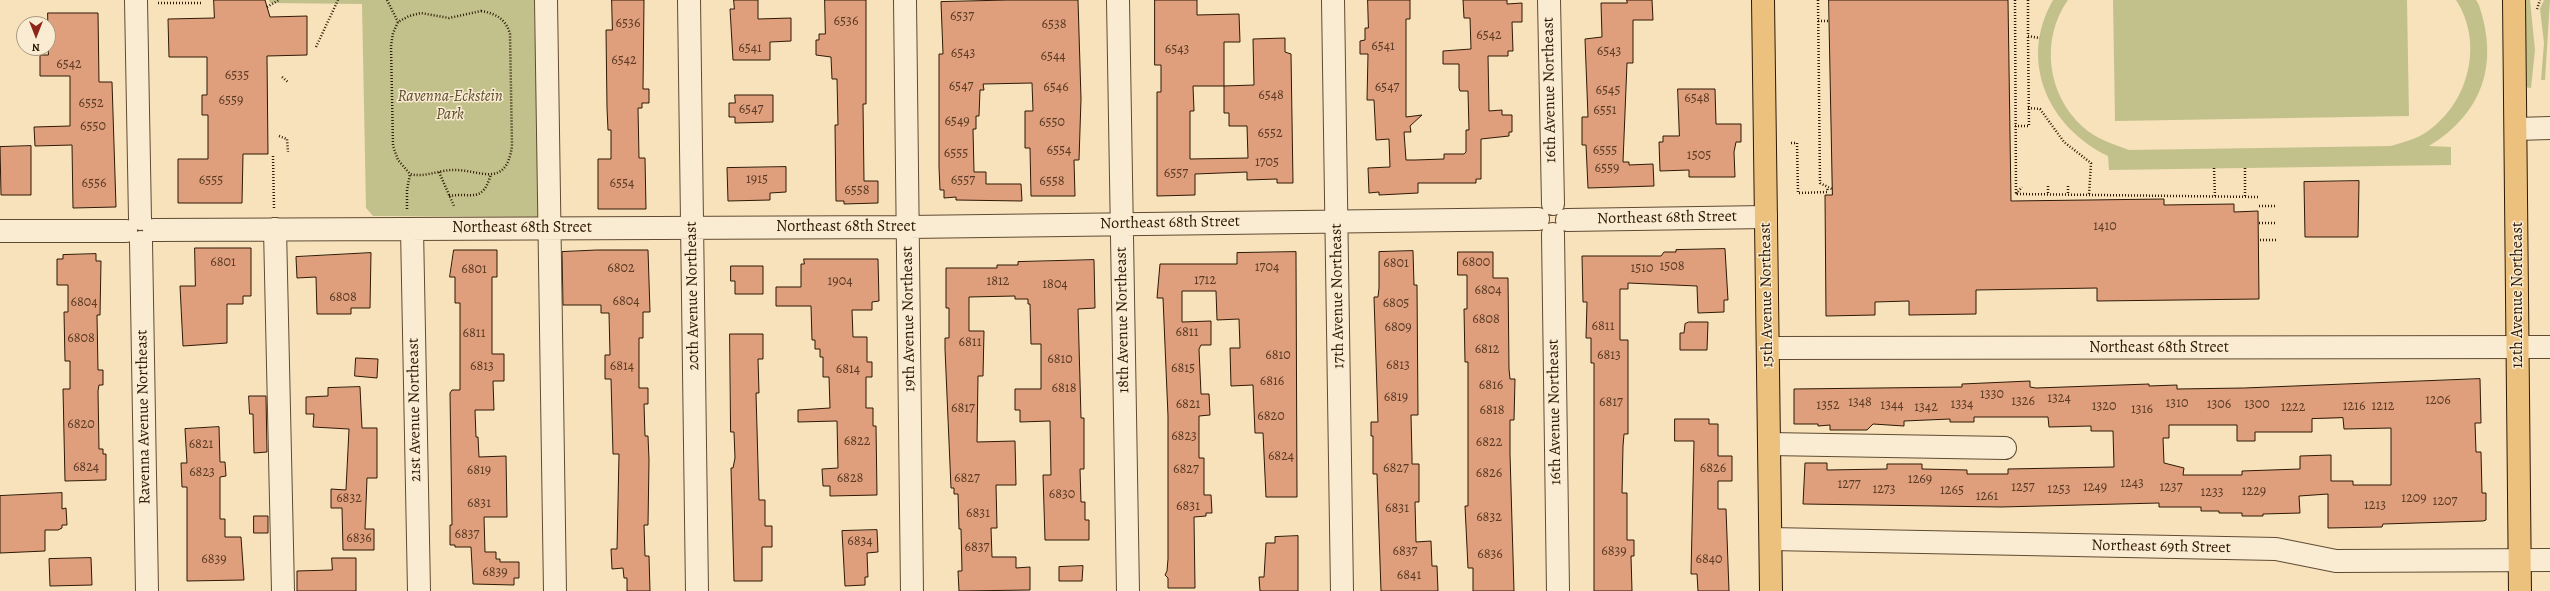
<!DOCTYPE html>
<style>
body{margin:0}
#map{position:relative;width:2550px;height:591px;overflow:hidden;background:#f7e2bb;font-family:Alegreya,serif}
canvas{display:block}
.north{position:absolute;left:16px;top:16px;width:40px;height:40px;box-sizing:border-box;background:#faecd3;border:1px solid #a89881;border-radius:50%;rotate:180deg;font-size:11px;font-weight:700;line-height:16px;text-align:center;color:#2e1905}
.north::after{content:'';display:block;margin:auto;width:14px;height:18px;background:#8f2418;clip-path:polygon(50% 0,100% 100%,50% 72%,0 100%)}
</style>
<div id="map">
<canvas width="2550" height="591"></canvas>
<div class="north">N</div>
</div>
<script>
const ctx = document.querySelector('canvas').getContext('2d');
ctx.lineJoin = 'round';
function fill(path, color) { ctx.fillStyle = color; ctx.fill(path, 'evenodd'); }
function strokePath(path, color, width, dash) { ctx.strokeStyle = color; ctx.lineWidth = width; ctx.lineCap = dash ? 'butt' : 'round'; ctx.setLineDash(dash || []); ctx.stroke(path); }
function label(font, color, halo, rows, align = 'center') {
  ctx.font = font + ' Alegreya,serif'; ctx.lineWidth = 3; ctx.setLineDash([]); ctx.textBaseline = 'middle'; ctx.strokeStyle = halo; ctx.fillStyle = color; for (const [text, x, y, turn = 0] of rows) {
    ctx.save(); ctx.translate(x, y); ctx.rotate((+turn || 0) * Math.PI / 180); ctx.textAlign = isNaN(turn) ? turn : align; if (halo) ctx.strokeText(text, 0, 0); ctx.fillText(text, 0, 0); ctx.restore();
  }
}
fill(new Path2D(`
 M269,0H534L539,217L373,216L366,208L362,4L270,3Z
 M2053,0H2068C2040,39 2047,95 2083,127C2096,139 2113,144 2129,150L2391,146C2404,142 2417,139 2428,131C2469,102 2484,43 2456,0H2476L2479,5C2499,64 2483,113 2429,146L2451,147V165L2109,170L2108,156C2048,127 2018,61 2053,0Z
 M2113,0H2407L2409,116L2115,121Z
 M2523,0H2530L2535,50L2531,88L2524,87Z
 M2544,0H2550L2545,80H2541L2544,43L2540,9Z`), '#c3c18b');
const building = new Path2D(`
 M214,0H265L270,17L307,16V55L267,56L268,154H243L242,203H178V159H208V115H202V95H207V57H169L168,19L214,18Z
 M612,0H644L643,89H649V103H642V108H638L639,158H645L646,209H598V159H611V130H608L607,108L606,30H612Z
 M734,0H758V19L791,18V41L770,42V60H733L730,9H734Z
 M825,0H866V104H863L864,181H878V203L844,204V201H836L835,125H838L837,79H832L831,57L816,55V40H819V34H825Z
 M1008,0H1078L1081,99L1079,160H1074L1075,196H1031L1030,148H1025V111H1033L1032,83L983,84L984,90H980L979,116H976V129H973L974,172H986V184H1021L1022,201L956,200V197L944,198V190H940L939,167V54H943L941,2Z
 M1155,0H1197V15L1239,14L1240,42H1224V86H1193L1194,111H1190V159L1248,158L1247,126H1229V113H1224V86L1254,85L1253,39L1285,38V52L1291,54L1293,183H1277V179L1247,180V172L1195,174V195L1157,196V92H1161V65H1155Z
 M1368,0H1410V19H1406V117L1422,115L1410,126L1411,132H1404L1406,160H1415L1444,159V154H1464L1466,152V130H1469L1468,91H1460L1459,88V64H1443V51L1471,49L1470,18H1464L1463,0H1507V4L1522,3V22H1512L1513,51H1508V56H1488L1489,111L1502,110V115H1512V132H1509V136L1481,139V179H1476V183H1418V193L1379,195V192L1369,193L1368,168L1390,167L1389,139L1376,140L1374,100H1367L1368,54H1360V41L1365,40V28H1368Z
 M1627,0H1652L1653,20H1633V63H1627L1623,162H1629V165L1653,164L1654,186L1588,188L1586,145H1582V117H1588L1585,39L1602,37L1601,3H1627Z
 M1829,0H2008L2011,201L2164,199V205L2234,204V212L2258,211L2259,299L2097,301V288L1976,290V314L1909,315V301L1875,302V315L1826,316L1825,195H1832Z
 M48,13H98L99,82H112L116,207L73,208L72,145L35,146L34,127L70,126V76H40V55H48Z
 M1678,89H1715L1716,124H1741V142H1736L1734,152L1735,177H1689V170L1660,171L1659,142H1663V136H1679Z
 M735,95H773V122L735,123V117H729V103H735Z
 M31,146V195H1L0,147Z
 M786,167V192L770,193V200L728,201L727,168Z
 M2359,181L2358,237H2305L2304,182Z
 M195,248H251V296H243V304H227V343L183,346L180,286H195Z
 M1725,249L1728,300H1724V312L1698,313L1697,286L1628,283V289H1620V340H1628V434H1624L1623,446L1622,493H1627V540H1634V556H1631L1632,591H1594V363H1591V338H1586L1587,302H1583L1582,256H1661L1664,252H1676V250Z
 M454,250H497V277H492V354H504V381H493L494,410H475L476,437H478L479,457L506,456L507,517H484L485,552H496V559H500V562H519V578H514V585L473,584L471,547H455V545H450V525H452L450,393L452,390H460V303H455V277H450Z
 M597,250H648L650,312H643V338H639V388H648V404H644L645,436H648L649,460L648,525H644L645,556H649L650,591H627V578H624L623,568L612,569L611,549H617L619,454H613L611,379H605V355H610L609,313H601V305H563L562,252Z
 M1413,251L1414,285H1417L1418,415H1411L1412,458V464H1419V502H1415L1416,542L1431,541L1432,566H1437L1438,591H1381L1377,474H1373V436H1371V422H1378L1374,297H1378L1379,288V252Z
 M1296,252L1297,497H1266L1263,433H1255L1253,385L1231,386L1230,348H1240L1239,319L1217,320L1216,291H1182V322L1211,321V345H1201L1199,349L1201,394H1209L1210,415L1199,416V458H1204V495H1211L1212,513H1206V516L1194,517L1195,588H1168V578L1165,575L1167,571L1168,559V416L1163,298H1157L1160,264H1237V253Z
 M1458,252H1493V278H1508L1509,369L1510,379H1515L1514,420H1510V454L1514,591H1473V568H1468L1465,506H1468V362H1465L1464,309H1467V275H1458Z
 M371,253L370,308H351V314H317L316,277L297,278L296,257Z
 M96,254V261H101L100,315H97L98,370H103V385H99L98,391L99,449H103V454H106V480L65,481L63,389H70V361H65L64,312H68V285H57V259H63V255Z
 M804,259H878L879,301L872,302V310H852L853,337H867V362H872V377H866V408H873V426H876L877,495L830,496V486H823L822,469L838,468L837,421L798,422V410L830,408L829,377H823V357H820V349H815V340H812L811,306H776V287H801V264H804Z
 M1094,260L1095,308L1078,309L1081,418H1084V469H1080L1081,502H1085V520H1089V540H1045L1043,475H1051L1050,421L1020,422V410H1015V389H1041V344H1031L1030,304H1028V299H1015V296L969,297V331H984L983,376H978L977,442L1015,441L1016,485H996L997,528H991L992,557H1016V568L1030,567V590L959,591L958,571H962L961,529H959L958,494H954V488H951L945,349V338H949V308H946V268H997V265H1018V262Z
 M731,266H763V294H735V281H731Z
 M1689,322H1708L1707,350H1680V333H1684L1685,324Z
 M730,334H763V359H758L759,393H756L759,500H765V526H772V547H762V581H734L731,468H733L735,458L734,432H731Z
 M356,358L378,359L377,378L355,376Z
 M2480,379L2481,423H2475L2476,452H2481L2482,493H2486V520L2483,521L2383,524L2382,527L2328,528V494L2299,496L2300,513L2263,514V516H2242V513H2219V511H2201V507H2159V503L2001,507L1803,504L1805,463H1827V470L1887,469V464H1922V469L1967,470V474H2008V469L2114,467L2113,431H2091V426L2049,427L2048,417H1974V422H1950V419L1904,421V426L1873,424L1867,430H1830V425L1818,426V424H1794V389L1962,387V384L2030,381V387L2036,388L2149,384V386L2177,385V389L2244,388ZM2343,418L2344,429L2391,428V485H2353V481H2331V455L2300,456V469L2242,471V475H2183L2184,468L2164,463L2163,438H2169V425H2237V441H2255V432H2312V419Z
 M360,387L362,428H377V478H367L365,529H374V550H343L342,508H331V489L346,490L349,429L313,427L314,414H306V397L328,396V388Z
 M249,396H266L267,452L254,453L253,414H250Z
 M1675,419H1709V424H1718V456H1732V481H1718V509H1726L1729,591H1698L1697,574H1691L1694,441H1675Z
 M219,427L220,462H225L226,476L220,477V519H225V537H241L244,580L187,581V487H182L181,463H187L185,429Z
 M62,493V509L66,508L67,525H62V528L58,530H45V551L0,553V496Z
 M254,516H268V533H254Z
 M877,530L878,552L867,553L868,577H865V585L845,586L842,531Z
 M1298,536V591H1260L1259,577H1264L1266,543H1275V537Z
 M91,558L92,585L50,586L49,559Z
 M332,558H356V591H297V571L332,570Z
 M1083,566L1082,581H1059V567Z`);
fill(building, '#df9f7d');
strokePath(building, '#2e1905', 1);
const minor = new Path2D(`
 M136,0L140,219
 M546,0L555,591
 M689,0L697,591
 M905,0L912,591
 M1118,0L1128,591
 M1333,0L1342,591
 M1549,0L1553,204
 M2516,129L2550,128
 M1567,220L1766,217
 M275,229L283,591
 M412,229L419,591
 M154,230L908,227L1538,219
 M0,231H126
 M1553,234L1558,591
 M141,242L147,591
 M1768,348L2550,347
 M1769,444L2005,448
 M1771,539L2276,549L2336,561L2550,560`);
const major = new Path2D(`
 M1763,0L1771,591
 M2514,0L2520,591`);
strokePath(minor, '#604b32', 24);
strokePath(major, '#2e1905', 24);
strokePath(new Path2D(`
 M387,0L398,22
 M1818,0L1820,183L1832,189
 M2015,0L2016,194L2259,197
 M2028,0V36L2040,38
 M158,3H202
 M267,7L279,0
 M2537,9L2540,0
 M481,11C495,13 506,19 510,34L512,146C506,190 479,169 453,170C439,170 424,178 410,174L398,160L393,146L391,46L393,33L398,22L409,16L421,13L449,18Z
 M1818,21H1830
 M316,47L338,0
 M282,77L288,82
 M2028,108L2040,109L2064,142L2091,163L2089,195
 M2015,126H2029L2028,36
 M279,136L287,139L288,152
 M1791,143H1797L1798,193
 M273,156L274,209
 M2214,168L2215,197
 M2245,168V197
 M439,172L454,206
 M2048,186V194
 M2068,186V194
 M1799,193L1827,192L1828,187
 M2016,194L2022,187
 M449,196C473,192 482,204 491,174
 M2259,206H2277
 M407,209V190L410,174
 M2259,223H2277
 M2260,240H2278`), '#2e1905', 2.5, [1, 2]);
strokePath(minor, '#faecd3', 22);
strokePath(major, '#ecc17e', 22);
label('14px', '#5a3a23', null, [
 ["6537",962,17],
 ["6536",846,22],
 ["6536",628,24],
 ["6538",1054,25],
 ["6542",1489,36],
 ["6541",1383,47],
 ["6541",750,49],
 ["6543",1177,50],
 ["6543",1609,52],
 ["6543",963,54],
 ["6544",1053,57],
 ["6542",624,61],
 ["6542",69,65],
 ["6535",237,76],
 ["6547",961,87],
 ["6546",1056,88],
 ["6547",1387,88],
 ["6545",1608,91],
 ["6548",1271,96],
 ["6548",1697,99],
 ["6559",231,101],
 ["6552",91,104],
 ["6547",751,110],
 ["6551",1605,111],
 ["6549",957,122],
 ["6550",1052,123],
 ["6550",93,127],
 ["6552",1270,134],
 ["6554",1059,151],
 ["6555",1605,151],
 ["6555",956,154],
 ["1505",1699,156],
 ["1705",1267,163],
 ["6559",1607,169],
 ["6557",1176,174],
 ["1915",757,180],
 ["6555",211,181],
 ["6557",963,181],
 ["6558",1052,182],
 ["6556",94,184],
 ["6554",622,184],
 ["6558",857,191],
 ["1410",2105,227],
 ["6801",223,263],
 ["6800",1476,263],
 ["6801",1396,264],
 ["1508",1672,267],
 ["1704",1267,268],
 ["6802",621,269],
 ["1510",1642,269],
 ["6801",474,270],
 ["1712",1205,281],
 ["1904",840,282],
 ["1812",998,282],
 ["1804",1055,285],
 ["6804",1488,291],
 ["6808",343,298],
 ["6804",626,302],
 ["6804",84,303],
 ["6805",1396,304],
 ["6808",1486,320],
 ["6811",1603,327],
 ["6809",1398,328],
 ["6811",1187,333],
 ["6811",474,334],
 ["6808",81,339],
 ["6811",970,343],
 ["6812",1487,350],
 ["6810",1278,356],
 ["6813",1609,356],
 ["6810",1060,360],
 ["6813",1398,366],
 ["6813",482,367],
 ["6814",622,367],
 ["6815",1183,369],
 ["6814",848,370],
 ["6816",1272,382],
 ["6816",1491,386],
 ["6818",1064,389],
 ["1330",1992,395],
 ["6819",1396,398],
 ["1324",2059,399],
 ["1206",2438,401],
 ["1326",2023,402],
 ["6817",1611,403],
 ["1348",1860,403],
 ["1310",2177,404],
 ["6821",1188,405],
 ["1334",1962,405],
 ["1306",2219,405],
 ["1300",2257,405],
 ["1352",1828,406],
 ["1344",1892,406],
 ["1320",2104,407],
 ["1216",2354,407],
 ["1212",2383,407],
 ["1342",1926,408],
 ["1222",2293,408],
 ["6817",963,409],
 ["1316",2142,410],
 ["6818",1492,411],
 ["6820",1271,417],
 ["6820",81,425],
 ["6823",1184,437],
 ["6822",857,442],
 ["6822",1489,443],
 ["6821",201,445],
 ["6824",1281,457],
 ["6824",86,468],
 ["6827",1396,469],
 ["6826",1713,469],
 ["6827",1186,470],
 ["6819",479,471],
 ["6823",202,473],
 ["6826",1489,474],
 ["6828",850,479],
 ["6827",967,479],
 ["1269",1920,480],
 ["1243",2132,484],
 ["1277",1849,485],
 ["1257",2023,488],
 ["1249",2095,488],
 ["1237",2171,488],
 ["1273",1884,490],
 ["1253",2059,490],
 ["1265",1952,491],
 ["1229",2254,492],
 ["1233",2212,493],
 ["6830",1062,495],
 ["1261",1987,497],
 ["6832",349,499],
 ["1209",2414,499],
 ["1207",2445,502],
 ["6831",479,504],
 ["1213",2375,506],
 ["6831",1188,507],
 ["6831",1397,509],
 ["6831",978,514],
 ["6832",1489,518],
 ["6837",467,535],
 ["6836",359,539],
 ["6834",860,542],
 ["6837",977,548],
 ["6837",1405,552],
 ["6839",1614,552],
 ["6836",1490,555],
 ["6839",214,560],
 ["6840",1709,560],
 ["6839",495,573],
 ["6841",1409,576]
]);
label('16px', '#2e1905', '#faecd3', [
 ["16th Avenue Northeast",1550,90,-91],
 ["Northeast 68th Street",1667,218,-1],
 ["Northeast 68th Street",1170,223,-1],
 ["Northeast 68th Street",846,227],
 ["Northeast 68th Street",522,228],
 ["15th Avenue Northeast",1767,295,-91],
 ["12th Avenue Northeast",2518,295,-90],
 ["20th Avenue Northeast",693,296,-91],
 ["17th Avenue Northeast",1338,296,-91],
 ["19th Avenue Northeast",909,319,-91],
 ["18th Avenue Northeast",1123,320,-91],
 ["Northeast 68th Street",2159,348],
 ["21st Avenue Northeast",415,410,-91],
 ["16th Avenue Northeast",1555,412,-91],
 ["Ravenna Avenue Northeast",144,417,-91],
 ["Northeast 69th Street",2161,547,1]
]);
label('italic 16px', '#5b4b2d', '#faecd3', [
 ["Ravenna-Eckstein",450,97],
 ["Park",450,115]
]);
</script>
